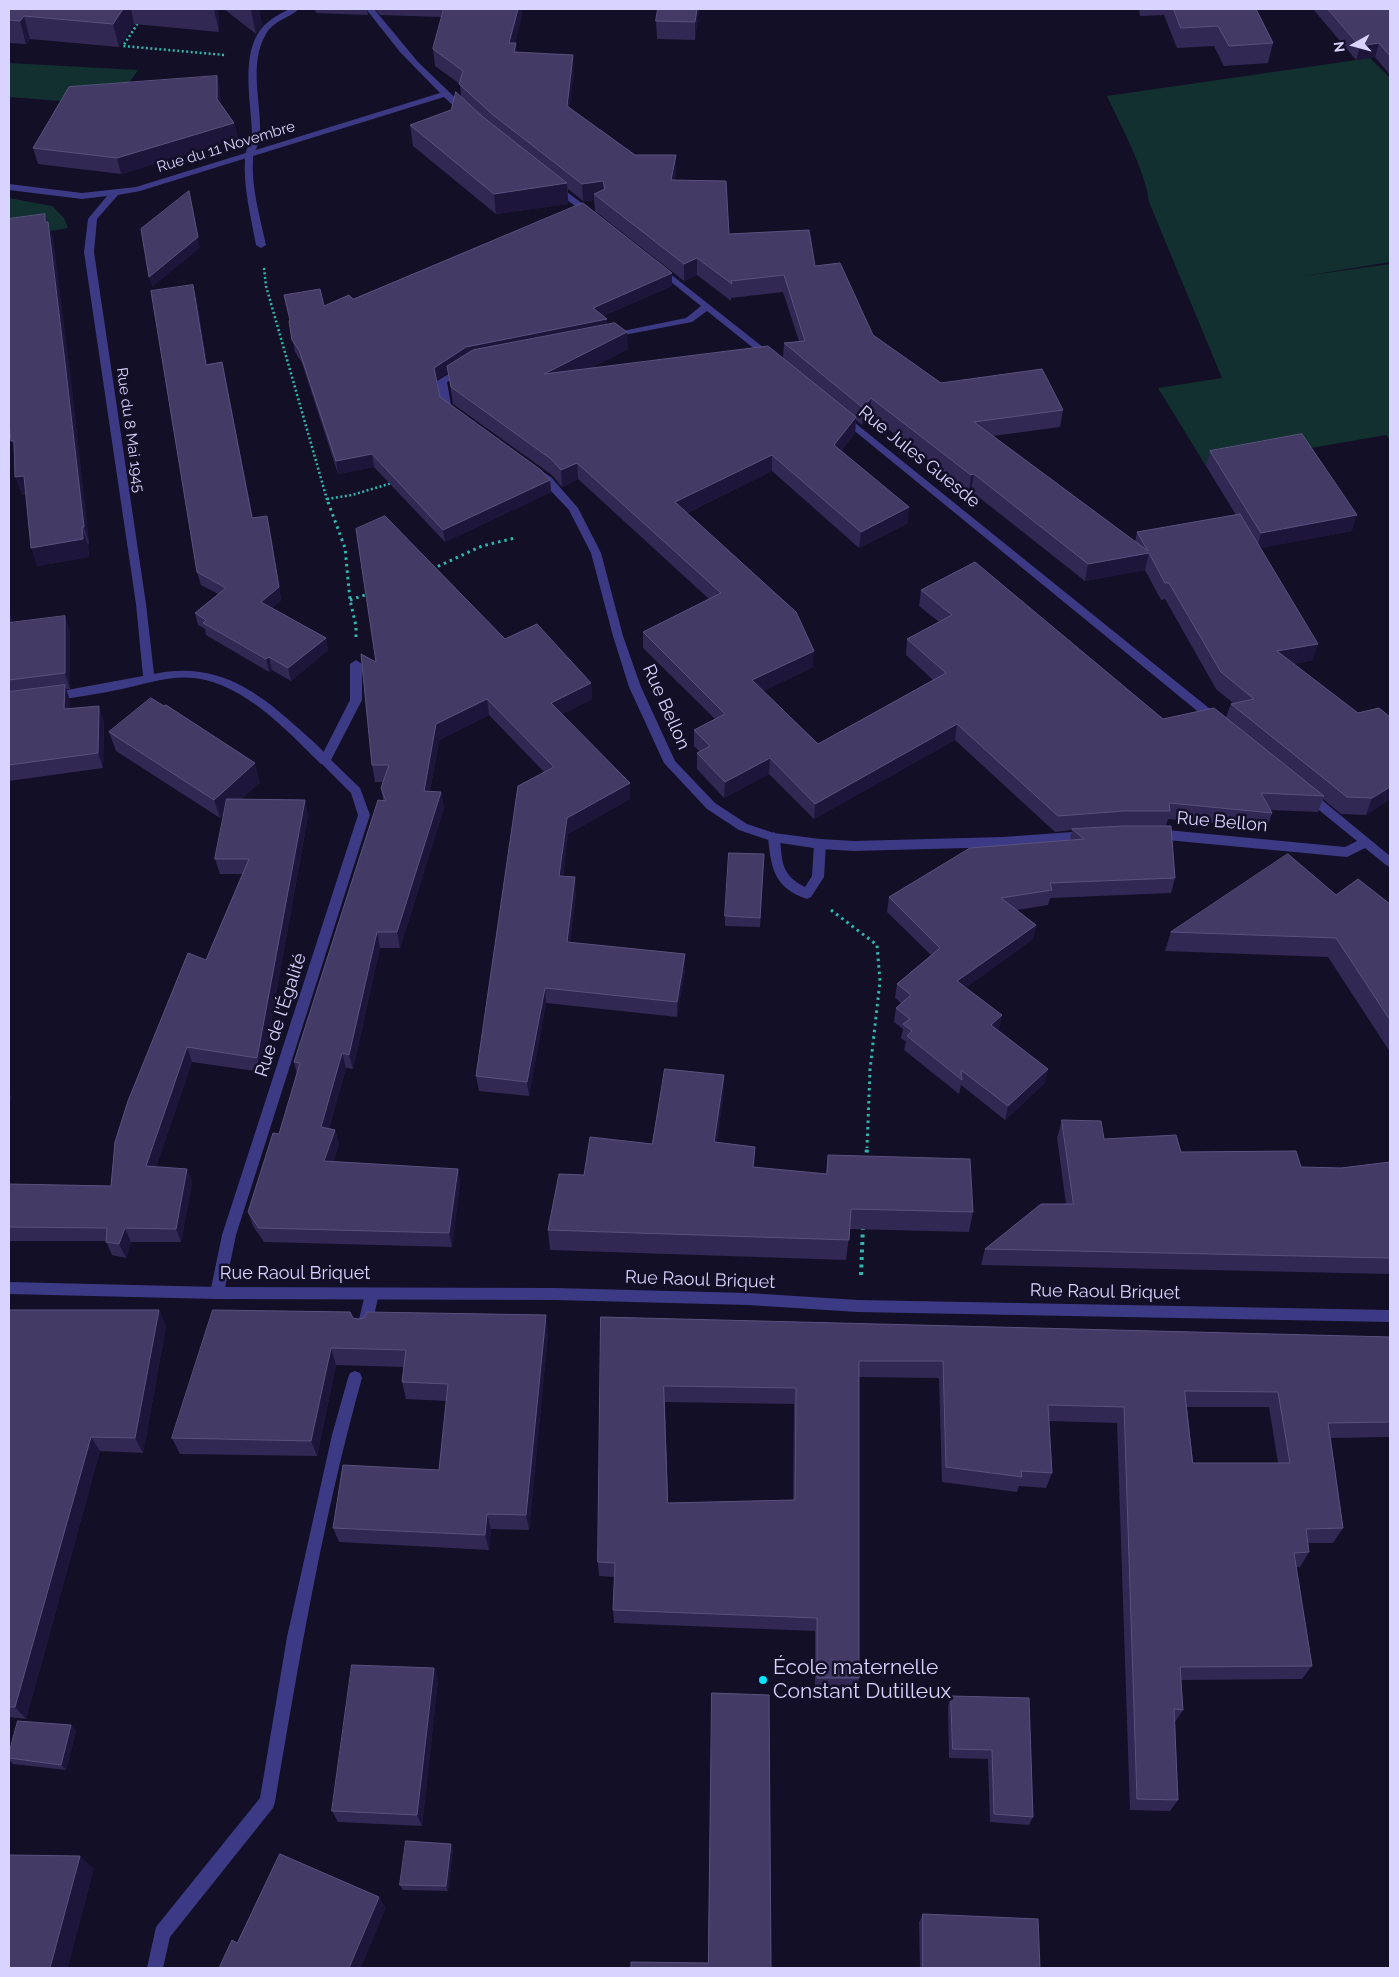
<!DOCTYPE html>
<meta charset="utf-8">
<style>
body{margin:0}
#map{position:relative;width:1399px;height:1977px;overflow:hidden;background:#130f26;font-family:Raleway,sans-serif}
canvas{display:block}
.frame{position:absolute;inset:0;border:10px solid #d9d4ff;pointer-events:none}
.north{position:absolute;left:1329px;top:20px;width:50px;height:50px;-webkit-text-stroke:4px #130f26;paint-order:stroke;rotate:263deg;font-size:14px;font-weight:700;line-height:20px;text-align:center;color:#d9d4ff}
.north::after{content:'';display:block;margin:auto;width:18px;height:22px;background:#d9d4ff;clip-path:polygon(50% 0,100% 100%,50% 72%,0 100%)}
</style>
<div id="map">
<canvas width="1399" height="1977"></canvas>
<div class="frame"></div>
<div class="north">N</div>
</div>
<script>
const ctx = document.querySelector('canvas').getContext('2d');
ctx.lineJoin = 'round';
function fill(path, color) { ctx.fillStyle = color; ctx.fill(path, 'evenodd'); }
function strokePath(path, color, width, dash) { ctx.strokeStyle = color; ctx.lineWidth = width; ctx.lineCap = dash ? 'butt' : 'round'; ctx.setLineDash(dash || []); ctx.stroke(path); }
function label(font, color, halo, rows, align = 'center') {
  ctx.font = font + ' Raleway,sans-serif'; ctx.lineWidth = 5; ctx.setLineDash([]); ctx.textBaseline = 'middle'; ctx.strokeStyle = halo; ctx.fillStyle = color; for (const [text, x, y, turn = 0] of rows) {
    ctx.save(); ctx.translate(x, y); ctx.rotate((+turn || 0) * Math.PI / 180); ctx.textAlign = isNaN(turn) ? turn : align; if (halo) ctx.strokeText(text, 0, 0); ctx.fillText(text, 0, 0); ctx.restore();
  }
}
fill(new Path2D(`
 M1370,58L1390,78V262L1304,276L1390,264V440L1386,435L1206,466L1158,388L1222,378L1149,202C1146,172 1120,124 1107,96Z
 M9,63L138,70L114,105L9,97Z
 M9,198L52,206L64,218L68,228L9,238Z`), '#12302f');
strokePath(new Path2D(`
 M140,20L123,46L225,55
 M264,268L266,286L328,503
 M327,499L352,495L392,483`), '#2fb8b0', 2.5, [2, 2.5]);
strokePath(new Path2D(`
 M328,502L345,548L350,600L356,626V641
 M432,569L482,546L515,538
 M350,600L368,594
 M831,910L877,945L880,981L870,1070L867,1148`), '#2fb8b0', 3, [2.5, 4]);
strokePath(new Path2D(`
 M866,1160L867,1147
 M861,1275L863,1226`), '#2fb8b0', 4, [3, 4.5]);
fill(new Path2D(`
 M290,9H299C289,18 273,21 266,34C248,64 262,104 260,136C260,144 254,150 253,158C251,187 260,217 266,245L261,248L256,245C251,217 243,187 245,158C245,149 252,142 252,133C251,102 242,63 257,35C264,22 277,15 290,9Z
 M356,660L362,664V700L331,760L360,788L370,815L236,1235L224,1293L222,1297L217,1299L212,1297L210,1293L222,1235L358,815L351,793L319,761L350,700V664Z
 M774,832L780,837C782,862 781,875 805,887L812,876L814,844L820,839L824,841L826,844L824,877L811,897L807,899C774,888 771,868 768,837Z
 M372,1288L377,1290L379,1294L371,1328L369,1333L364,1334L359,1333L357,1328L365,1294L367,1290Z
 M355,1371L360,1373L362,1378C323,1517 299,1660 275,1802L273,1808L170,1937L163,1968H147L156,1927L260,1798L287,1637L332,1435L348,1378L350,1373Z`), '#3d3a85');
fill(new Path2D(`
 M366,9H374L418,62L469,111V115H463L444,97L140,191L118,195L97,219L94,252L146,604L154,674C215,661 255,689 298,728C309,738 323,749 331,761L329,764H321C286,730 245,684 194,678C170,675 145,684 122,689C99,694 75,697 51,701L47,700L45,697L47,694L51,693L143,676L136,604L84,252L88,219L107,196L82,199L9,190V184L82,193L136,187L440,93L400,52Z
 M555,183L595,213V217H589L552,188L551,186Z
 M659,265L773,355V359H767L707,311L692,322L608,338V334L686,318L701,306L656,270L654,268Z
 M463,365L468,368L466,370L447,382L451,405L460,412L455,415L441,406L437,381Z
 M844,414L1220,717L1222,720L1220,723H1212L840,419V415Z
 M538,469L551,477L578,508L601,553L623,636L641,687L675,761L715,803L747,824L774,833L820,839L854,841L1003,837L1086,831L1090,833L1092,836L1090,839L1003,847L854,851L820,849L774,842L739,830L707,809L664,763L629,687L613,636L591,553L569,510L533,472Z
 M1307,790L1311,791L1390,856V867L1386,865L1365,848L1347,857L1156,839L1150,834L1156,829L1345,847L1357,841L1303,797L1301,794L1303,791Z`), '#3d3a85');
fill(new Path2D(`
 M9,1282L217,1287L555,1288L748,1293L858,1300L1390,1310V1322L858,1312L748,1305L555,1300L217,1299L9,1294Z`), '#3d3a85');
fill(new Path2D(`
 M9,9H218L219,32L134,24L119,47L30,39L26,44L9,43Z
 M224,9H259L262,25L256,34Z
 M315,9H367L368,15L316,13Z
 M375,9H522V15L515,43L517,53L574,71L569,108L635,155H676V172L675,180L729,234L815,266L873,335L941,383L1063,410L1060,427L993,436L1135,542L1137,532L1236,515L1206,466L1210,451L1352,531L1260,548L1313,660L1293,664L1358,713L1390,717V799L1366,815L1341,814L1323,799L1318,812L1270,810L1272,813L1267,828L1168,819L1166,826L1175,878L1171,893L1050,898L1048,905L1017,910L1036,925L1033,939L965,988L1002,1015L998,1030L1048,1069L1045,1083L1005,1120L961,1085L959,1094L904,1050L906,1042L901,1038L903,1029L894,1022L896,1008L901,1003L895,998L897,984L931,955L887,912L889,897L1070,840L1072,830L1055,832L955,740L814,819L769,774L724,798L697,769V753L700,752L694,746V730L715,719L643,648V632L709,599L578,479L562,487L552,475L453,404L448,372L436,380L440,397L550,480L551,492L445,542L374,467L338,474L302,363L295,352L289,321L290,320L284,295L324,306L353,299L672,286L603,316L607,324L628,349L590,368L783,358L784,343L799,341L783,292L731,298V301L697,275L684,281L595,211L594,200L583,201L568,189V204L496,214L413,146L410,125L451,110L461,96L460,84L435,66L433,49L442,17L380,15ZM870,415L969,492L971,491L1085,581L1145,570L1161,600L1165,599L1216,689L1233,703L1231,704L1226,717L1163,719L921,590L919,606L939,622L907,639L906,655L933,680L818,744L763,691L813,667L687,513L772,471L859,548L908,523L841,451L855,433L856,420L862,425Z
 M699,9L695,40L657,39L656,21Z
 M1139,9H1256L1273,43L1268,63L1224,66L1214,46L1177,48L1164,15L1140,16Z
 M1313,9H1390V75L1375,57L1356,60Z
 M217,76L220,91V103L234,123L238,139L121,174L38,164L33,148Z
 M45,214L53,240L71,381L89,544L88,545L89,557L37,566L26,494L22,495Z
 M196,297L207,364L222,362L253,518L270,529L281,600L272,608L326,638L328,650L291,681L272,670L269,672L206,635L205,629L198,625L195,613L218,594L201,585L197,572Z
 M9,612L13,623L70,631V689H66L70,701V709L104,722L103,768L9,781Z
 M505,639L591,683L592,699L562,714L630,799L568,834L563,877L576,893L570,942L685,970L677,1017L546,1003L529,1096L479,1091L476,1076L544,772L489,715L439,740L430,791L441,792L444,808L400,948H380L353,1069L346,1068L329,1128L335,1130L339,1144L333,1162L458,1169L460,1183L452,1247L264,1242L253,1226L248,1212L279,1134L297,1074L294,1062L383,800L381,788L383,782H375L372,765L376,662Z
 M109,732L260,782L241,799L305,800L308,816L262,1072L192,1062L156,1167L187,1169L192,1182L181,1242H131L126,1258L112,1255L106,1241H9V1184L111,1186L206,960L243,874H220L215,859L224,815L220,818L116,751Z
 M764,854L760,927L725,926V916Z
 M1336,895L1390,904V1052L1328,957L1165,951L1171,932Z
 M724,1075L723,1097L717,1142L755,1147L754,1167L826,1174L828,1155L973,1212L969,1232L850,1229L846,1260L550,1250L548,1230L584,1175L652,1144Z
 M1062,1120L1104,1139L1181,1152L1301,1167L1341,1168L1390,1162V1274L981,1265L985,1249L1066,1204L1057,1138Z
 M9,1310H159L166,1326L143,1453L100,1451L26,1719L9,1717Z
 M601,1317L1390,1337V1437L1331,1438L1343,1528L1333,1543H1308L1309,1552L1300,1567H1296L1312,1666L1302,1679L1181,1680L1183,1710L1175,1722L1178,1800L1170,1811L1130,1810L1117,1423L1049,1421L1052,1473L1046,1488L1019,1486L1017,1492L942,1482L939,1378L859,1377V1678L857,1691H815V1631L614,1623L613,1610L615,1577L599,1576L598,1562ZM665,1402L794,1404L793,1500L668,1503ZM1187,1407H1269L1278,1463H1193Z
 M353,1318L548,1333L529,1530L491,1529L489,1550L339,1542L333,1528L439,1470L447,1401L406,1399L402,1382L404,1367L336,1365L317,1456L180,1454L172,1438Z
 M434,1668L438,1680L422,1826L338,1822L332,1811Z
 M951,1696L1029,1698L1033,1817L1029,1825L990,1822L988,1759L949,1758L948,1706Z
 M71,1725L76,1731L66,1770L13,1764L9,1760V1753Z
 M453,1849L448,1891L403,1890L400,1885Z
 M923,1914L1040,1968H920L919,1922Z`), '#312854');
fill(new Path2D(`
 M123,9H131L134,24L119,47L113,24Z
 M214,9H218L219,32Z
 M253,9H259L262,25L256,34L251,11Z
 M518,9H522V15L511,60L509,43Z
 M697,9H699L695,40V22Z
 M24,16L30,39L26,44L20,21Z
 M516,43L517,60L514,52Z
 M1379,43L1375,57L1356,60L1360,46Z
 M573,55L574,71L568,123L567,106Z
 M217,76L220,91L221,115L217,99Z
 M234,123L238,139L121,174L117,158Z
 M676,155V172L672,197L671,180Z
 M603,181L604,198L594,194V200L583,201L582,184Z
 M567,183L568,204L496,214L494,194Z
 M191,202L200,248L152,287L149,277Z
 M45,214L53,240L71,381L89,544L84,527Z
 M697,258V275L684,281V264Z
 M672,273V286L593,320V308Z
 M193,285L196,297L209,377L206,365Z
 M607,319V332L448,372L435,380L434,368L466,347Z
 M627,332L628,349L546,390L544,374Z
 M222,362L225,375L255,531L252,518Z
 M871,398L870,415L862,425L863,408Z
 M856,417L855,433L833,461L834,445Z
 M11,441H14L17,459Z
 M372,454L374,467L338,474L336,461Z
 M772,455V471L676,518L675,502Z
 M577,463L578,479L562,487L561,470Z
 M974,474L971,491L969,492L971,475Z
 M24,476L30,493L22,495L15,477Z
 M550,480L551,492L445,542L443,530Z
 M909,507L908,523L859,548L861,532Z
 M1357,515L1352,531L1257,549L1261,533Z
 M267,516L270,529L281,600L264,614L261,602Z
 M82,527L88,545L89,557L37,566L31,548Z
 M1149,553L1145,570L1085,581L1088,564Z
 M9,612L13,624L9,628Z
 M65,616L70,631V689L65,673Z
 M326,638L328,650L291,681L288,668Z
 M1318,644L1313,660L1272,668L1277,651Z
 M814,651L813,667L752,696V680Z
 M269,657L272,670L269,672L266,659Z
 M591,683L592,699L552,719L551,703Z
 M65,685L70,701V725L64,709Z
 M487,699L489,715L439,740L427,807L424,791L436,724Z
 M99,706L104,722L103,768L98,753Z
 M957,724L955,740L814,819L815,804Z
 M770,758L769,774L724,798L725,782Z
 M255,763L260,782L220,818L214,800Z
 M630,783V799L568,834L561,892L559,876L567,818Z
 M1390,787V799L1366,815L1372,798Z
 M441,792L444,808L400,948L397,932Z
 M305,800L308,816L262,1072L257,1058Z
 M575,877L576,893L568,957L567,942Z
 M1036,925L1033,939L954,996L957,981Z
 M377,932L380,948L353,1069L349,1055Z
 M685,954V970L677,1017V1002Z
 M545,988L546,1003L529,1096L527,1082Z
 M1002,1015L999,1030L988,1039L991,1025Z
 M187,1047L192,1062L152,1180L146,1166Z
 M342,1053L346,1068L325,1142L321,1127Z
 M1048,1069L1045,1083L1005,1120L1008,1106Z
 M724,1075L723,1097L714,1162V1142Z
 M9,1092L12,1098L9,1105Z
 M335,1130L339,1144L329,1175L324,1161Z
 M755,1147L754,1168L753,1167Z
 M187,1169L192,1182L181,1242L176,1229Z
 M458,1169L460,1183L452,1247L449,1233Z
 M125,1228L131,1242L126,1258L119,1244Z
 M159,1310L166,1326L143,1453L135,1438Z
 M546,1315L548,1333L529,1530L526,1515Z
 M331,1348L336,1365L317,1456L311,1441Z
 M91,1437L100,1451L26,1719L15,1707Z
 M487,1514L491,1529L489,1550L485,1535Z
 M434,1668L438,1680L422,1826L417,1815Z
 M71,1725L76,1731L66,1770L61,1765Z
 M451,1844L453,1849L448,1891L446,1886Z
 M80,1856L94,1869L68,1968H50Z
 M379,1897L386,1908L361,1968H349Z`), '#1d163a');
const building = new Path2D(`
 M9,9H123L113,24L24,16L20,21L9,20Z
 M444,9H518L509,43H516L514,52L573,55L567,106L635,155H676L671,180L726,181L729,234L809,230L815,266L840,263L873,335L941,383L1042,369L1063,410L974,422L1148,551L1137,532L1240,514L1318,644L1277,651L1358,713L1379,708L1390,717V787L1372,798L1347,797L1231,704L1254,699L1221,672L1169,583H1165L1149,553L1088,564L974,474L971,475L871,398L863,408L784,343L805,341L784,275L731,281L732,284L697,258L684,264L594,194L605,189L603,181L582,184L492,114L459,84L463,71L433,49Z
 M658,9H697L695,22L656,21Z
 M1174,9H1256L1273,43L1229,46L1218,26L1181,28Z
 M1328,9H1390V56L1379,43L1360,46Z
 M217,76V99L234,123L117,158L33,148L69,87Z
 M456,92L483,117L567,183L494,194L410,125L451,110Z
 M189,191L198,237L149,277L141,229Z
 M583,203L672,273L593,308L607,319L466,347L434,368L440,397L541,470L550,480L443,530L372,454L336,461L299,350L292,340L289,321L290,320L284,295L320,289L324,306L349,295L353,299Z
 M45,214V222H48L65,363L84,527H82L83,539L31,548L24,476L15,477L14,441H11L9,422V219Z
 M193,285L206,365L222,362L252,518L267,516L279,587L261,602L326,638L288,668L269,657L266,659L203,623L206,620L195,613L226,588L197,572L151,291Z
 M615,323L627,332L544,374L768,346L856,417L834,445L909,507L861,532L772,455L675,502L796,612L814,651L752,680L818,744L946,673L907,639L952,615L921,590L975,562L1163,719L1214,708L1324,796L1261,793L1272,813L1169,803L1170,811H1124L1058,816L957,724L815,804L770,758L725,782L697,753L710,746L694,730L725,714L643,632L721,593L577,463L561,470L551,459L451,387L447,366L473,350Z
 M1302,434L1357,515L1261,533L1210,451Z
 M385,516L505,639L537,624L591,683L551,703L630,783L567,818L559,876L575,877L567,942L685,954L677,1002L545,988L527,1082L476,1076L518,786L554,767L487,699L436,724L424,791L441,792L397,932H377L349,1055L342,1053L321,1127L335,1130L324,1161L458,1169L449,1233L259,1228L248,1212L273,1133L279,1134L300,1063L294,1062L378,800L386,801L381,788L389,765H372L361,654L376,662L356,529Z
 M65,616V673L9,680V623Z
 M65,685L64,709L99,706L98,753L9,765V692Z
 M151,698L164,706L166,705L255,763L214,800L109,732Z
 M227,799L305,800L257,1058L187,1047L146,1166L187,1169L176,1229L125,1228L119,1244L106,1242L107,1228L9,1227V1184L111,1186L115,1142L128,1101L188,953L206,960L249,859H215Z
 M1124,826H1171L1175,878L1050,883L1052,890L1001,898L1036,925L957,981L1002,1015L991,1025L1048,1069L1008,1106L961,1070L962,1080L907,1036L912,1031L903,1024L910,1019L896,1008L911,995L897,984L940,948L889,897L970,848L1084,839L1072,829Z
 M729,853L764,854L760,918L725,916Z
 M1288,854L1336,895L1358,879L1390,904V1020L1336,938L1171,932Z
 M665,1069L724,1075L714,1142L755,1147L753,1167L827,1174L828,1155L970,1159L973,1212L851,1209L849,1240L548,1230L559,1174L584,1175L590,1137L652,1144Z
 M1062,1120L1101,1121L1104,1139L1176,1135L1181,1152L1296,1151L1301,1167L1341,1168L1390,1162V1258L985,1249L1041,1204H1073Z
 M9,1310H159L135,1438L91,1437L15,1707H9Z
 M213,1310L350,1312L353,1318L358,1319L364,1318L367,1312L546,1315L526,1515L487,1514L485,1535L333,1528L343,1465L439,1470L448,1384L402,1382L406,1350L331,1348L311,1441L172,1438Z
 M601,1317L1390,1337V1422L1328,1423L1343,1528L1306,1529L1309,1552L1294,1553L1312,1666L1180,1667L1183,1710L1174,1709L1178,1800L1137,1799L1124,1407L1048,1405L1052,1473L1021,1471L1022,1477L946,1467L943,1361H859V1678H817V1618L613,1610L615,1563L598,1562ZM664,1386L796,1388L795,1500L668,1503ZM1185,1391L1278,1392L1290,1463H1193Z
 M352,1665L434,1668L417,1815L332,1811Z
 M712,1693L769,1695L771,1968H631V1962L708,1963Z
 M951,1696L1029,1698L1033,1817L994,1814L992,1750L953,1749Z
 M18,1721L71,1725L61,1765L9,1758V1753Z
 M406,1841L451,1844L446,1886L400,1885Z
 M280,1854L379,1897L349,1968H219L232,1940L237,1943Z
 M9,1855L80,1856L50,1968H9Z
 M923,1914L1038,1919L1040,1968H923Z`);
fill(building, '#433a66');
strokePath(building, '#5a527e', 1);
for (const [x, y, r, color] of [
 [763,1680,5,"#00e5ff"]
]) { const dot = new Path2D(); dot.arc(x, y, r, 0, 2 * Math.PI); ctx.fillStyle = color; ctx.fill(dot); strokePath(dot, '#130f26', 2); }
label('15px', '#d9d4ff', '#130f26', [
 ["Rue du 11 Novembre",226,147,-17],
 ["Rue du 8 Mai 1945",130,430,82]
]);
label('18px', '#d9d4ff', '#130f26', [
 ["Rue Jules Guesde",919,457,39],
 ["Rue Bellon",666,707,66],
 ["Rue Bellon",1222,822,5],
 ["Rue de l'Égalité",281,1015,-72],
 ["Rue Raoul Briquet",295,1274],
 ["Rue Raoul Briquet",700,1280,2],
 ["Rue Raoul Briquet",1105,1292,1]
]);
label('21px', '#d9d4ff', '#130f26', [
 ["École maternelle",773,1668],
 ["Constant Dutilleux",773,1692]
], 'left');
</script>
